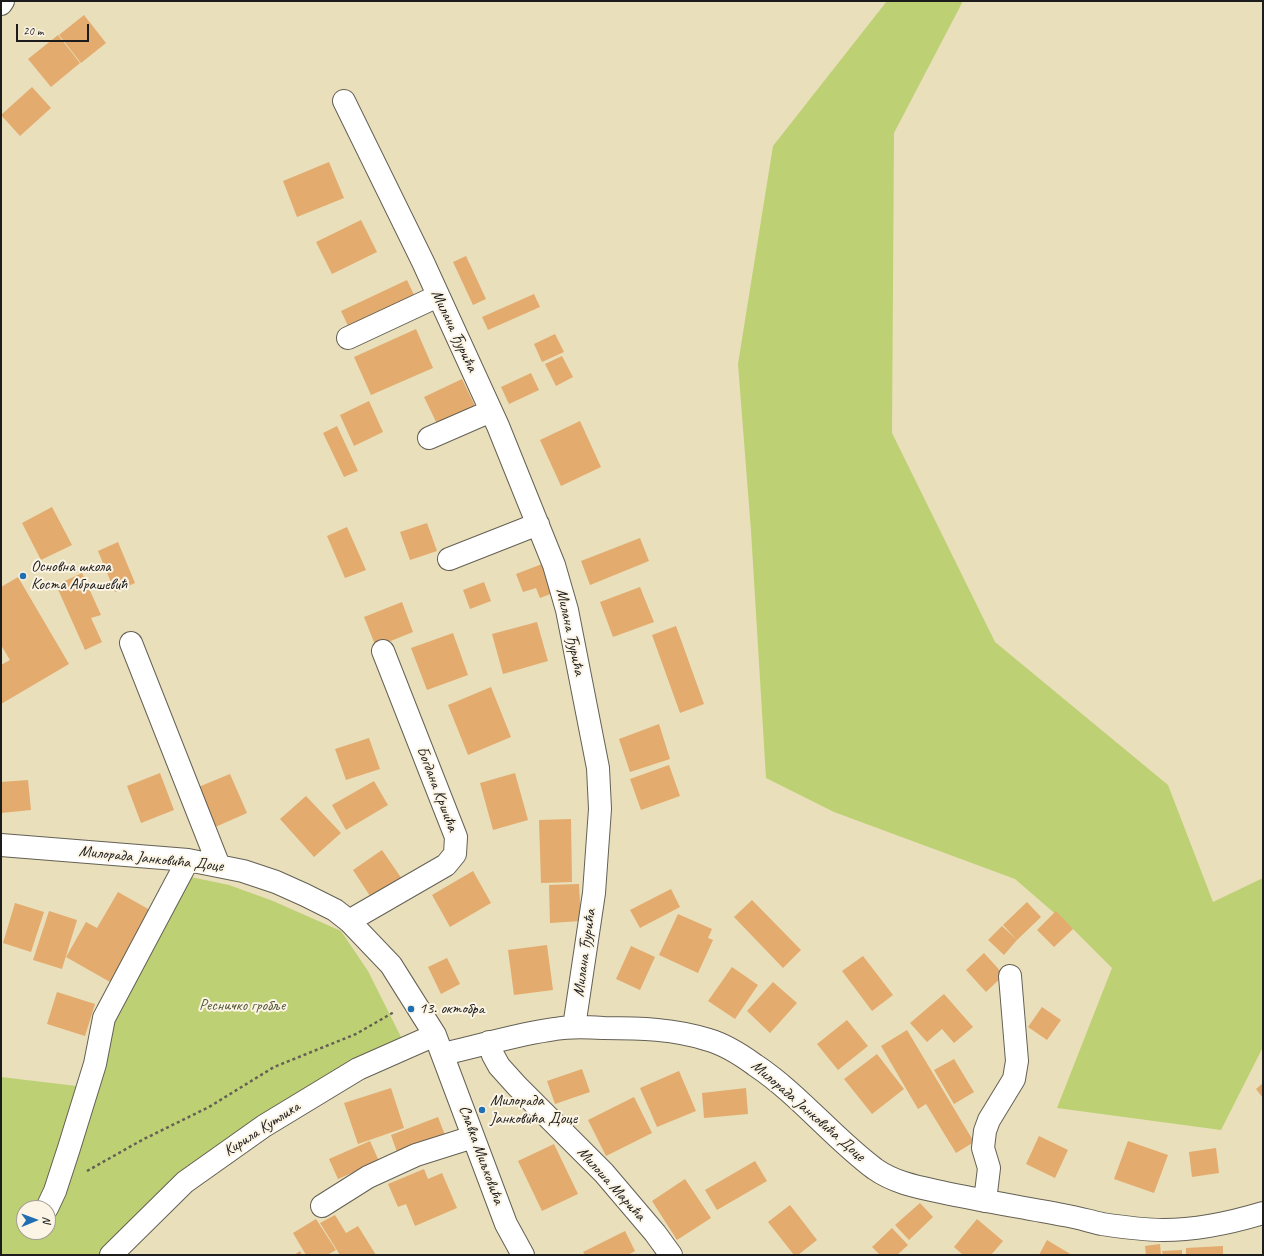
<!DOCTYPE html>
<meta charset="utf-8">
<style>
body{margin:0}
#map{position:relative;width:1264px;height:1256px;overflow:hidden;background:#e9dfbb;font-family:Caveat,sans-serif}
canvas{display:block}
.frame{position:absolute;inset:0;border:2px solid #1c1c1c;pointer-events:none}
.north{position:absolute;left:16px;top:1200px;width:40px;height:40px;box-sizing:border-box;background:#fcf5e5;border:1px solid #a29e95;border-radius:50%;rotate:89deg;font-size:11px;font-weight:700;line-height:16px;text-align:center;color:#1c1c1c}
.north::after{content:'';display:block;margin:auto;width:14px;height:18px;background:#1f6fb2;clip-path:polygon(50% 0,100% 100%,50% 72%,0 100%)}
.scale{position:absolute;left:16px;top:24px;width:73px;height:18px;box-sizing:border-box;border:2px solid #1c1c1c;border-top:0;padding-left:5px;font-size:12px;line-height:14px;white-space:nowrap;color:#1c1c1c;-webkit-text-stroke:3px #fcf5e5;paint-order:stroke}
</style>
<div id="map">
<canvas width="1264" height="1256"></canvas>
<div class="frame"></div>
<div class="north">N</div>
<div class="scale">20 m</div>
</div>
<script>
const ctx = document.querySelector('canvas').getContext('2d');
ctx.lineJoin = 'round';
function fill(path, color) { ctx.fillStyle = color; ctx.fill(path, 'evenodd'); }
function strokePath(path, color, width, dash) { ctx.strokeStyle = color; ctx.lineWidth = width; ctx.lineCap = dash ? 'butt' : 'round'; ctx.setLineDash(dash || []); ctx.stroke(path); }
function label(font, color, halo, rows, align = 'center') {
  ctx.font = font + ' Caveat,sans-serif'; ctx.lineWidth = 4; ctx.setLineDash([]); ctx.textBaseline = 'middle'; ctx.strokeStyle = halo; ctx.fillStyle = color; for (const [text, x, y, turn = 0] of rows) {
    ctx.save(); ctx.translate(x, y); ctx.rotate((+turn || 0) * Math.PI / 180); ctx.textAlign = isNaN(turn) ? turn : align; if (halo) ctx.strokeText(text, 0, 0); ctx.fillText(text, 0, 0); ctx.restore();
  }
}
fill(new Path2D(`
 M887,1H963L894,133L892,433L995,642L1168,785L1213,902L1263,878V1047L1221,1130L1057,1108L1112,968L1074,930L1015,879L834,812L766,778L751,531L738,364L773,146Z
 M186,876L229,885L273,901L341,931L368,971L402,1039L103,1255H1V1077L93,1088L107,1029ZM24,1208H48V1232H24Z`), '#bdd073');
fill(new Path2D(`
 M84,15L106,43L81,63L59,35Z
 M58,35L80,63L51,87L28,59Z
 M32,87L51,108L20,136L1,115Z
 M329,162L344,198L297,217L283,181Z
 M361,220L377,252L332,274L316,242Z
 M466,256L486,299L473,305L453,262Z
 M407,280L416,299L350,330L341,311Z
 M534,294L540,307L488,330L482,317Z
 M416,329L433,368L371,395L354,357Z
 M555,334L564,352L542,362L534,344Z
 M562,356L573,377L556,386L545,364Z
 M531,373L539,390L509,404L501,387Z
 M462,379L477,410L439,428L424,397Z
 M369,401L383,432L354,446L340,415Z
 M580,421L601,467L561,486L540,440Z
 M337,426L358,471L344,477L323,433Z
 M52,507L72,545L41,560L22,523Z
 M427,523L437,551L410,560L400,532Z
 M347,527L366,570L345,578L327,536Z
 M640,538L649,561L590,585L581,561Z
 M118,542L135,583L115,592L98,551Z
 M542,564L553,593L540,598L536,588L523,592L516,574Z
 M82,573L101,615L91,618L102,642L85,650L56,585Z
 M18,577L69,664L1,704V665L10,660L1,645V587Z
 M484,582L491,601L470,609L463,590Z
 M640,587L654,622L613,637L600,602Z
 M402,602L413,632L376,647L364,617Z
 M537,622L548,661L503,674L492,634Z
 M676,626L704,704L680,713L652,635Z
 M453,633L468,675L427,690L411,648Z
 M491,687L511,737L468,755L448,705Z
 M659,724L670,759L630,772L619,739Z
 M369,738L380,769L346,780L335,749Z
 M669,765L680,796L641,810L630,779Z
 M160,773L174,810L141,823L127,786Z
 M515,773L528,820L493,830L480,783Z
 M230,774L247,813L213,828L196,788Z
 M28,780L31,810L1,813V782Z
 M374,781L388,805L346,830L332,805Z
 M306,796L341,833L314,857L280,819Z
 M571,819L572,882L541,883L539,820Z
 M382,850L402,879L372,899L353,870Z
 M473,871L491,903L450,927L432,895Z
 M579,884L581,921L550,923L549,885Z
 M671,889L680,907L640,928L630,910Z
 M118,892L150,910L110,982L66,957L86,922L97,928Z
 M752,900L801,950L783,968L734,917Z
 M1027,902L1041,917L1017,940L1003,925Z
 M15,903L44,912L31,952L3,943Z
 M49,911L77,920L62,969L33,960Z
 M1056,911L1073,929L1054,947L1037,930Z
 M678,914L712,929L708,938L713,940L698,973L659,955Z
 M1002,926L1017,940L1004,955L988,940Z
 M547,945L553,990L514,995L508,950Z
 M631,946L655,957L640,990L616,979Z
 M984,953L1004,975L986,992L966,970Z
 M863,956L893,995L872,1011L842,971Z
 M447,958L460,984L441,994L428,967Z
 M732,967L758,985L735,1019L708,1001Z
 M773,982L797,1003L770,1033L747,1011Z
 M57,992L95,1004L85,1036L47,1024Z
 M944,994L973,1027L954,1043L942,1029L927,1042L910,1023Z
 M1042,1007L1061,1020L1047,1040L1028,1027Z
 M847,1020L868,1046L838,1070L817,1044Z
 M907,1030L974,1142L956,1153L926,1104L918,1109L881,1046Z
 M877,1054L904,1089L872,1114L844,1079Z
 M954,1059L974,1092L954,1104L934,1070Z
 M582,1069L590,1092L555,1104L547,1081Z
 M679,1071L696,1111L657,1127L640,1088Z
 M1263,1083V1098L1256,1089Z
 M391,1088L404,1128L358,1144L344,1103Z
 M746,1088L748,1114L704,1118L702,1093Z
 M634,1097L652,1133L606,1156L588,1120Z
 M438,1117L445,1135L397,1152L391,1135Z
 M1039,1136L1068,1150L1055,1178L1026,1164Z
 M370,1141L379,1161L338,1179L329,1159Z
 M1128,1141L1168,1155L1154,1193L1114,1179Z
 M554,1144L578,1194L542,1211L518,1161Z
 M1216,1148L1219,1173L1192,1177L1189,1152Z
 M755,1161L767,1181L717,1210L705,1190Z
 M424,1169L428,1179L442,1173L457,1208L415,1226L406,1204L398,1207L388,1184Z
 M685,1179L711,1218L677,1240L652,1201Z
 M920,1203L933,1217L909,1240L895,1225Z
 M790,1205L817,1240L798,1255H794L768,1222Z
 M335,1215L346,1233L358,1226L376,1255H340L320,1223Z
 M316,1219L336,1250L327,1255H306L293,1233Z
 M977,1219L1003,1241L991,1255H963L954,1247Z
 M892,1228L908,1245L897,1255H880L872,1247Z
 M625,1231L635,1251L628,1255H585L583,1252Z
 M1047,1240L1072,1255H1039Z
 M1160,1244L1161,1255H1146L1145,1246Z
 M1223,1246V1255H1186V1248Z
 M1182,1250V1255H1163L1162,1251Z
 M300,1251L302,1255H294Z`), '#e3ab6e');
const minor = new Path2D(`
 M1,4L3,1
 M344,101L423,262L498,426L554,565L567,610L598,768L600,809L594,893L574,1027
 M348,338L438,296
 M429,438L491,411
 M449,559L538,524
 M131,643L219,866
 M1,845L188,860L243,871L276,882L305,895L335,910L349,921L391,965L435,1035L506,1224L523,1255
 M349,921L446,865L455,854L456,837L383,651
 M489,1042L493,1055L499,1066L517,1086L604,1173L655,1233L671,1255
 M443,1054C480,1046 517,1034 555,1029C571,1026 587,1027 604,1028C639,1028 675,1029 709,1040C726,1045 740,1054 755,1065C800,1095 832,1137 875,1169C895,1183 918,1187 941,1192C982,1201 1022,1207 1063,1215C1076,1217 1089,1221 1102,1224C1122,1227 1143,1230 1163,1230C1198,1230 1230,1223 1263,1213
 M985,1201L989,1168L983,1148L985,1131L989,1120L1014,1079L1017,1061L1010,976
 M322,1206L368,1177L416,1155L473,1137
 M47,1208L55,1191L69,1148L95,1064L104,1018L188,860
 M111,1255L185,1182L264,1126L358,1069L435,1035`);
strokePath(minor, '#646054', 24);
strokePath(new Path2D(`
 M87,1171L142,1140L209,1107L274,1067L356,1034L394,1012`), '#646054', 2.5, [3, 3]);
strokePath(minor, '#fff', 22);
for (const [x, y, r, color] of [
 [23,576,4,"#1f6fb2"],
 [411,1009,4,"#1f6fb2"],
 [482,1110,4,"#1f6fb2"]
]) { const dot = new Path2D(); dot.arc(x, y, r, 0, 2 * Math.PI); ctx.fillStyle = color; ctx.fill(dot); strokePath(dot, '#fcf5e5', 1.5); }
label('16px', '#1c1c1c', '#fcf5e5', [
 ["Милана Ђурића",454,331,65],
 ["Милана Ђурића",570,632,78],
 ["Богдана Кршића",437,789,69],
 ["Милорада Јанковића Доце",151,859,6],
 ["Милана Ђурића",585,953,-82],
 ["Милорада Јанковића Доце",808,1111,41],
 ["Кирила Кутлика",262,1129,-33],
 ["Славка Миљковића",481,1155,70],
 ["Милоша Марића",611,1184,48]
]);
label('16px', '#1c1c1c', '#fcf5e5', [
 ["Основна школа",31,567],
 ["Коста Абрашевић",31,585],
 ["13. октобра",419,1009],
 ["Милорада",490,1101],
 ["Јанковића Доце",490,1119]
], 'left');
label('16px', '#545b3a', '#fcf5e5', [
 ["Ресничко гробље",242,1006]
]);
</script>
